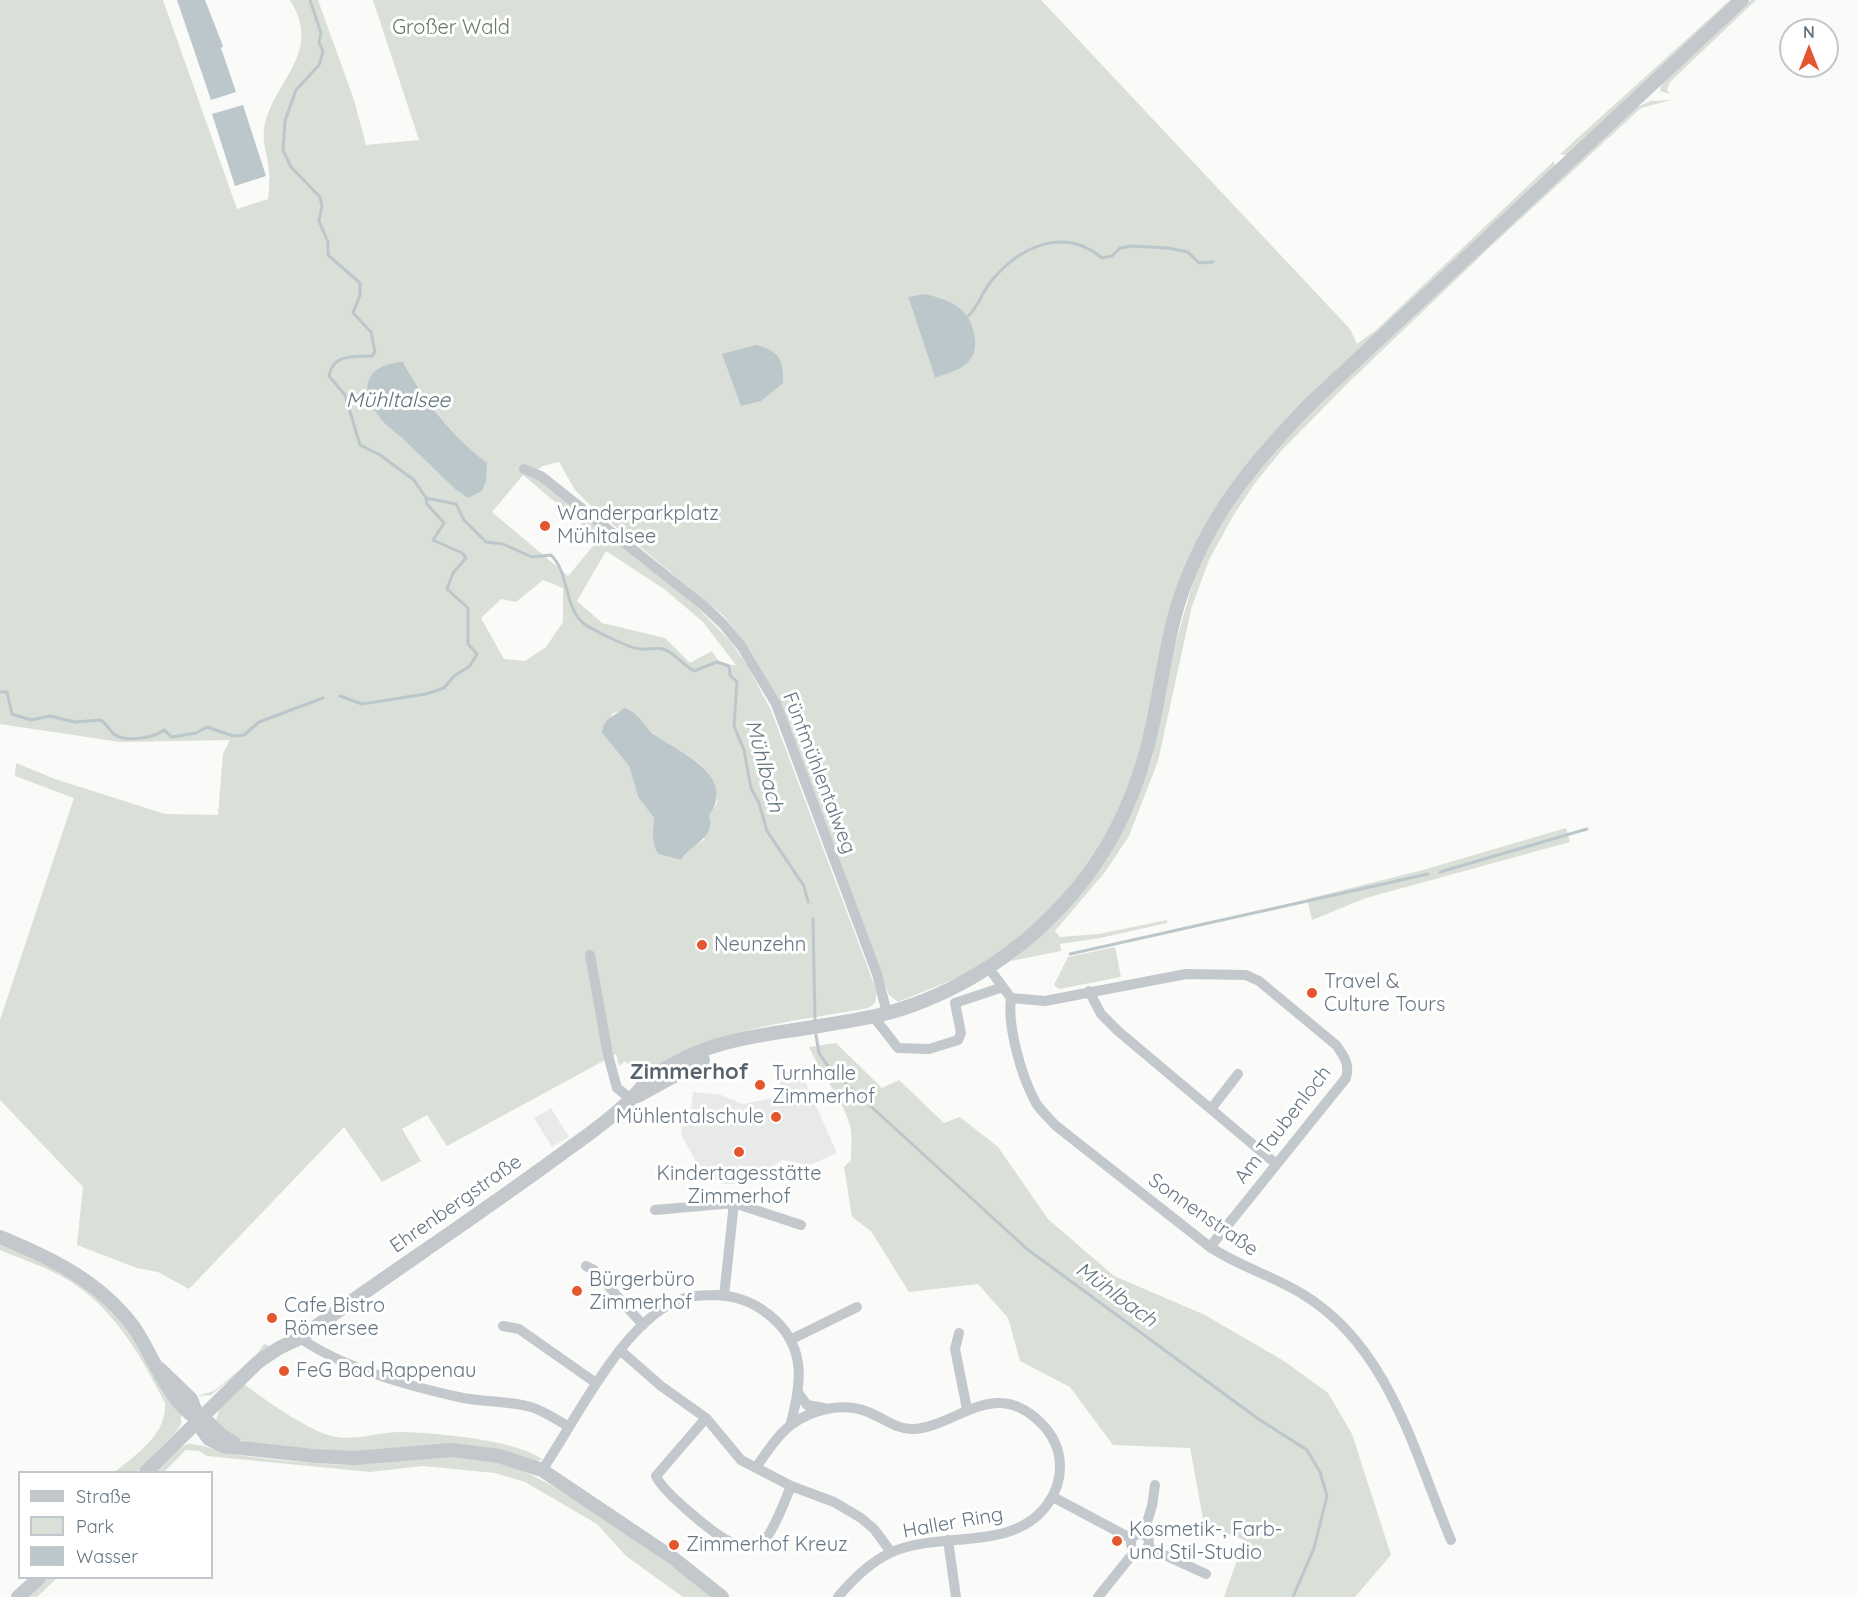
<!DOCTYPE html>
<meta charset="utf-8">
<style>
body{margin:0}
#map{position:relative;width:1857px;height:1597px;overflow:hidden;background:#fafaf8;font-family:Quicksand,sans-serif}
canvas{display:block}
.legend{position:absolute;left:18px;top:1471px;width:195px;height:108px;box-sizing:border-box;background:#fff;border:2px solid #c1c8cd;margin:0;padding:8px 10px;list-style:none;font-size:18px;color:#657683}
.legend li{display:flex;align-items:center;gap:12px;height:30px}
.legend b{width:30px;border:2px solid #c1c8cd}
.north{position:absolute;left:1779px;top:18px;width:60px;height:60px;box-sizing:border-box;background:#fff;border:2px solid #c1c8cd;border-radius:50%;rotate:0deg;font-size:16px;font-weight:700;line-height:24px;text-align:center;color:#657683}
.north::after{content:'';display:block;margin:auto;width:21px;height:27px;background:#e4572e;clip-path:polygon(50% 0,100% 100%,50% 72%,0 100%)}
</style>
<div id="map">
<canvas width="1857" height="1597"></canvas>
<ul class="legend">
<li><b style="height:8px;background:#c3c8cc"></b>Straße</li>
<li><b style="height:16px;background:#dadfd7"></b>Park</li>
<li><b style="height:16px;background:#bbc7cb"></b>Wasser</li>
</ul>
<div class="north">N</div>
</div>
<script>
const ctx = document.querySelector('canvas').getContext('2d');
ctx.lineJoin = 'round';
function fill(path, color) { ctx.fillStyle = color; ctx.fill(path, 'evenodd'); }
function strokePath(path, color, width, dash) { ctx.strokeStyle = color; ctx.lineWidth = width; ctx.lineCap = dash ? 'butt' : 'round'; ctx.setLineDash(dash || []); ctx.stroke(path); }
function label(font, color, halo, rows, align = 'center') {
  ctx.font = font + ' Quicksand,sans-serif'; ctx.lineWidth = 6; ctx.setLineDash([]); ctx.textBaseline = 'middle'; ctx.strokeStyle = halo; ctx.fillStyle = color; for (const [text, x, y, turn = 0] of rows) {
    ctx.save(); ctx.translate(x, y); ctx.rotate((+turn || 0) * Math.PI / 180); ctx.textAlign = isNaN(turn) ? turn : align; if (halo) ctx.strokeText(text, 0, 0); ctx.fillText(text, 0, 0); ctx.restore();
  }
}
fill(new Path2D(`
 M800,1070L837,1153L810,1165L782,1160L747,1184H725L710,1177L695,1160L681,1134L684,1119L690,1120L693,1092L721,1095L743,1104L782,1096L778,1074Z
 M551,1108L569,1137L552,1147L534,1118Z`), '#e8e9e9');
fill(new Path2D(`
 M0,0H163L237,209L268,199C269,190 270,180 269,171C268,158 262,142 264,129C272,81 324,54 290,0H318L354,100L366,145L419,140L373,0H1041L1350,329L1357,344L1376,330L1554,161L1555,167L1280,427L1236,477L1203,532L1141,753L1126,796L1105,840L1075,882L1044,917L1010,945L964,975L898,1002L889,995L776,696L750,650L725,617L594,509L575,490L559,462L543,466L534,472L696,606L730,641L747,665L771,710L877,992L875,1003L868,1008C794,1022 700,1029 642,1078L625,1061L619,1066L616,1054L447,1146L427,1115L402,1129L421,1161L382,1182L344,1127L189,1289L158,1272L137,1268L77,1245L83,1187L0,1100V1020L74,798L15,776L16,763L55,779L165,814L218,815L223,754L230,740L120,742L0,724ZM908,298L971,359L965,365L935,378ZM403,362C426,403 450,433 486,463L468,498L456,490L378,415ZM523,475L599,539L568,576L492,512ZM606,551L664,589L703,622L736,665H721L712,651L690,663L665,638L602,623L577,601ZM543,580L563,588V622L546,647L525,661L504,659L481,618L501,599L516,602ZM630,710C640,716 644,727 653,733C678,752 721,765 717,803L709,816L704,840L691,847L681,860L658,854C651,842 653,831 654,818L638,797L629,766L602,733L613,713Z
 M1730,0H1736L1569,156L1560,154Z
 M1751,0H1756L1670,82L1667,90L1670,94L1660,91L1662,83Z
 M1671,100L1641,108L1489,248L1347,384L1283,449L1255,483L1233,516L1209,560L1192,606L1158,761L1129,836L1105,872L1055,931L1060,937L1099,934L1167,920V923L1100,938L1060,944L1061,951L1011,961L1048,929L1135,805L1152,758L1173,652L1196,572L1221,522L1244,486L1278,445L1335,388L1637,107L1651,101Z
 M1566,828L1570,842L1366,898L1312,920L1307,899L1423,870Z
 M1115,947L1121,977L1059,989L1054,985L1068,957Z
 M836,1043L882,1088L899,1080L944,1123L960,1117L998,1147L1048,1219L1114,1276L1205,1315L1284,1361L1328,1393L1352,1434L1391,1555L1355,1597H1224L1244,1540L1204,1524L1190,1448L1113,1445L1070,1387L1020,1361L1008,1318L978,1284L909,1292L871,1231L852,1217L844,1167L851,1160C851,1148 853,1133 849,1122C840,1095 820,1073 809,1047Z
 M0,1241L51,1262L119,1314L181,1414V1424L176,1432L137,1472H115C136,1454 167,1435 165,1403C141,1356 115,1309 68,1280C48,1268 22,1259 0,1250Z
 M264,1344L270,1346L211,1395L197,1396L214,1391L254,1358Z
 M244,1384C263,1399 308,1430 331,1436C356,1442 379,1431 404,1432C437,1433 515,1440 542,1459L535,1463L520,1457L363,1453L253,1444L231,1437L218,1425L216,1420L220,1408Z
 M188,1444C203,1444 217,1451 232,1454C263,1459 296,1462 327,1464C374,1467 421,1453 468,1457C521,1462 560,1490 603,1518C641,1544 678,1570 715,1597H683L626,1556L597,1524L525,1482L495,1473L423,1466L370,1472L207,1456L199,1451L186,1450L164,1472H155L181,1447Z
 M46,1578H57L37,1597H26Z`), '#dadfd7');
fill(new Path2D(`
 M177,0H205L223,46L221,48L236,92L211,100Z
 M243,105L266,176L235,186L212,114Z
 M925,294C953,301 972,309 975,340C976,350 973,359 965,365C957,371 944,374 935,378L908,297Z
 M756,345C778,350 784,360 783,383L761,401L741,406L722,354Z
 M403,362C425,402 451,435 487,463L486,481L482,491L468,498L456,490C438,473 420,455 402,438C394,431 384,424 378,415C357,386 368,364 403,362Z
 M624,708C640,712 642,726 655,735C680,752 738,776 709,816C716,839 692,842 681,860L658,854C651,842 653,831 654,818L638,797L629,766L602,733C604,717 614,717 624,708Z`), '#bbc7cb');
strokePath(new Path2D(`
 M310,0L321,33L319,42L323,52L319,65L296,90L285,121L283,150L291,167L320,197L322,206L319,221L328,242V255L360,283V295L353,313L371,332L375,352L372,356C354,357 333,353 329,376L345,395L360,445L380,455L414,480L426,498L456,504L464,520L486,542L503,544L532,557L551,555C569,573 564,604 582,622C590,629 629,648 640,649C647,650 656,647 663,649C674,652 683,665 694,671L717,662L729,666L730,675L737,682L734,726L744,750L751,788L759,803L767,831L804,886L808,902
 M968,316C978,307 981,295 989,284C1017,248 1062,225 1102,258L1112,256L1120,248L1132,246L1168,248L1188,252L1199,263L1213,262
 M0,692H7L12,714L31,720L50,716L75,722L101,720C106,724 110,730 114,734C125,743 154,738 164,730L172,737L196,733L207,727L233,736L244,735L259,722L323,698
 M340,696L362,704L426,694L444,688L454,676L470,666L477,654L468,644V608L447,589L453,573L466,558L462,553L433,540L444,523L427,504L426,499
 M1440,872L1587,829
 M813,919L815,1019
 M1070,954L1428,874
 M816,1035L819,1053L830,1069L1027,1249L1257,1418L1307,1450L1320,1472L1327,1496L1314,1548L1293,1597`), '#bbc7cb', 3);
strokePath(new Path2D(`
 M524,469L541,476L704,606L723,624L742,647L776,704L877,974L887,1013
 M590,955L608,1055L617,1088L631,1099
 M988,967L1011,998C1007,1027 1022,1078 1036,1103C1041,1111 1049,1118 1055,1125L1210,1247C1240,1267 1274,1276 1304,1295C1390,1348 1414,1453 1451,1540
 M1089,991L1101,1014L1118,1031L1275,1163
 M1011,998L1045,1001L1186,974L1246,975L1259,981L1336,1045C1344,1056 1350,1064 1346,1078L1210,1247
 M873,1016L898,1048L929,1049L958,1040L961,1033L955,1003L1003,987
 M1211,1109L1238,1074
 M655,1210L734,1203L801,1225
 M586,1266L594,1270L643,1325
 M724,1296L734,1203
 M503,1326L519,1329L596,1383
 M959,1333L955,1349L967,1409
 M300,1338C343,1368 412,1387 463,1398C485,1402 510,1401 531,1407C544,1411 557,1420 568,1426
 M792,1339L857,1307
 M621,1351L661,1386L706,1418L741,1460L791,1486L834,1502L861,1518L874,1529L891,1552
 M799,1394L807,1405L824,1408
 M706,1418L656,1476C662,1491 716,1537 733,1543C743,1548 755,1547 764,1540C773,1533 786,1498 791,1486
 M756,1467C766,1454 777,1435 791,1425C812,1409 843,1402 868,1412C884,1418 897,1430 914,1429C958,1426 994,1376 1041,1423C1053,1435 1060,1450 1060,1467C1060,1481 1055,1494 1047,1505C1012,1553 938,1530 890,1553C869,1563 852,1580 838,1597
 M542,1470C576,1421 625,1315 685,1298C695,1295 708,1295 717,1295C740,1296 758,1304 775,1320C807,1350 801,1387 790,1426
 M1053,1497L1132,1539
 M1131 1543a9 9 0 1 1 18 0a9 9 0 1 1-18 0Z
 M1143,1535L1152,1506L1155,1485
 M948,1540L956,1597
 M1147,1547L1206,1574
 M1098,1597L1135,1551`), '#c3c8cc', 10);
strokePath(new Path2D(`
 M638,1096L703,1060
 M0,1237C51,1258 99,1281 133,1326C151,1350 175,1419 207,1421L221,1435L234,1443
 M160,1369L191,1399L203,1431L209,1439L223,1446L314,1456L354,1458L452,1450L499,1456L542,1470L673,1558L722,1597
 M146,1472L258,1362L279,1348L300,1338C390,1273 482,1213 571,1147C591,1133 611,1118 629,1101C638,1093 644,1082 655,1075C664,1068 676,1063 687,1057C721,1040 763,1035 801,1029C830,1024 860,1020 888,1013C956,994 1020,953 1067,900C1105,858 1131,807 1146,752C1160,703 1163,651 1179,601C1206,518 1253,462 1313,401L1742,0
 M18,1597L39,1578`), '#c3c8cc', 14);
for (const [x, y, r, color] of [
 [545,526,6,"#e4572e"],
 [702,945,6,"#e4572e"],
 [1312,993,6,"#e4572e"],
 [760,1085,6,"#e4572e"],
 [776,1117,6,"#e4572e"],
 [739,1152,6,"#e4572e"],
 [577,1291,6,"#e4572e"],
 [272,1318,6,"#e4572e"],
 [284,1371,6,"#e4572e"],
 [1117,1541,6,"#e4572e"],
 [674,1545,6,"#e4572e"]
]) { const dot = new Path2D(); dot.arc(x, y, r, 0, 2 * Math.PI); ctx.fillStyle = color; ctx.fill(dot); strokePath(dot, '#fff', 2); }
label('20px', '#687a64', '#fff', [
 ["Großer Wald",451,28]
]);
label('20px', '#657683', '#fff', [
 ["Wanderparkplatz",557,514],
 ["Mühltalsee",557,537],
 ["Neunzehn",714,945],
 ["Travel &",1324,982],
 ["Culture Tours",1324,1005],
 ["Turnhalle",772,1074],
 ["Zimmerhof",772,1097],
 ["Mühlentalschule",764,1117,"right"],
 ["Kindertagesstätte",739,1174,"center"],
 ["Zimmerhof",739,1197,"center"],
 ["Bürgerbüro",589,1280],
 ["Zimmerhof",589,1303],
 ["Cafe Bistro",284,1306],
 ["Römersee",284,1329],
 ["FeG Bad Rappenau",296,1371],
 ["Kosmetik-, Farb-",1129,1530],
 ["und Stil-Studio",1129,1553],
 ["Zimmerhof Kreuz",686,1545]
], 'left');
label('20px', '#657683', '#fff', [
 ["Fünfmühlentalweg",819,773,69],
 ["Am Taubenloch",1283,1125,-52],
 ["Ehrenbergstraße",456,1204,-35],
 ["Sonnenstraße",1203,1215,35],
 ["Haller Ring",953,1523,-10]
]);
label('italic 21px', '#60757c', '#fff', [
 ["Mühltalsee",398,401],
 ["Mühlbach",764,766,75],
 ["Mühlbach",1116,1295,36]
]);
label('bold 22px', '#57646e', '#fff', [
 ["Zimmerhof",689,1072]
]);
</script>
